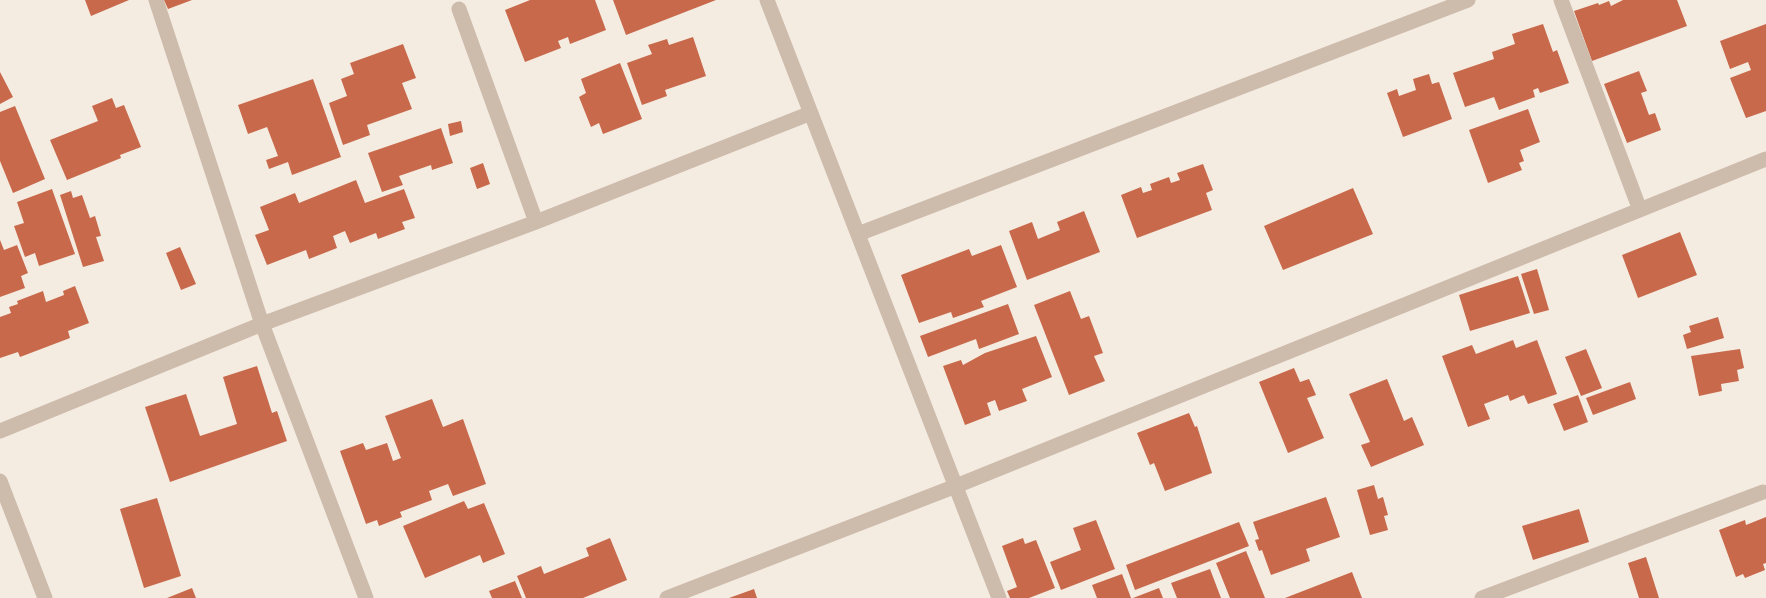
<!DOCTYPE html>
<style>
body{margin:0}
canvas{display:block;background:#f4ebe1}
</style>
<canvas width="1766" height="598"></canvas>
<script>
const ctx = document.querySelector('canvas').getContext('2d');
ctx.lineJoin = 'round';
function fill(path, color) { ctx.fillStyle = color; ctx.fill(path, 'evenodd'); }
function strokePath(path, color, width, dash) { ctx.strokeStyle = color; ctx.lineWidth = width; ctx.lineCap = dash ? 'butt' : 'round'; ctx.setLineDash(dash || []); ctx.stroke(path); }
fill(new Path2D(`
 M85,0H129L91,16Z
 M164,0H192L168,9Z
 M530,0H595L606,30L570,44L568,37L558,41L561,48L525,62L505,10Z
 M613,0H716L626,35Z
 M1623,0H1677L1687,26L1592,61L1574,11L1598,3L1599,5L1609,1L1611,6Z
 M1543,24L1553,52L1557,50L1569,83L1540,93L1538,88L1533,90L1535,97L1499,110L1494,97L1465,107L1453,73L1494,59L1492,52L1515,44L1512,34Z
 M1766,24V111L1746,118L1730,78L1751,70L1748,62L1730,69L1720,41Z
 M693,37L706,76L665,90L667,96L642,105L627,63L652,54L648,45L667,39L669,45Z
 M403,44L416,78L402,83L412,109L367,125L370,135L343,145L329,103L347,96L341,79L354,74L350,63Z
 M620,63L642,119L603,134L599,123L591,127L579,97L586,93L581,79Z
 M1639,71L1647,91L1641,93L1649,115L1655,113L1661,130L1627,143L1604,84Z
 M0,72L13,97L0,104Z
 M1429,74L1432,84L1439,82L1452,119L1403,137L1387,93L1397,89L1399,96L1416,90L1413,79Z
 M313,79L341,157L292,175L288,162L269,169L266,160L278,156L267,127L248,134L238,105Z
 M112,98L116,108L124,105L141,147L120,155L121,158L67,180L50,140L98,121L92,106Z
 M15,106L45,179L13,193L0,161V112Z
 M1528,109L1540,142L1520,150L1524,161L1519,163L1522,170L1488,183L1469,130Z
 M461,121L463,132L450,136L448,124Z
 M441,128L453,163L432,170L431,165L399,176L403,185L382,192L368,153Z
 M483,163L490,184L477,189L470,168Z
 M1203,164L1213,190L1206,193L1212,210L1137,238L1121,195L1141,187L1143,193L1152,190L1150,184L1169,177L1171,183L1180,180L1177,173Z
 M356,180L365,203L404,189L415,218L402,222L405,229L378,239L376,233L350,243L345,231L333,236L337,248L309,259L306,250L267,265L255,235L269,230L260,207L295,193L299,203Z
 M1353,188L1373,234L1283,270L1264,226Z
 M52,189L75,254L39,266L35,253L25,257L14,226L24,223L17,202Z
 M71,191L73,198L82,195L90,218L95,216L101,236L96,237L104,261L83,267L60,195Z
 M1084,211L1100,252L1027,280L1009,231L1032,222L1038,239L1060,230L1057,222Z
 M1680,232L1697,275L1638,298L1622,255Z
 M0,240L4,250L17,245L28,273L21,276L25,288L0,297Z
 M1001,245L1017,287L981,301L984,307L953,318L951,312L919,323L901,275L969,249L972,256Z
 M180,247L196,284L181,290L166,253Z
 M1537,269L1549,310L1534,314L1521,274Z
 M1518,276L1530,313L1470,331L1459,295Z
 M75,286L89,323L68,331L70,338L20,357L18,352L0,358V317L11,313L9,307L18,304L17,301L43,291L46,302L64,295L63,291Z
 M1070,291L1081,319L1089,316L1103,353L1094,356L1105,381L1069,395L1034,305Z
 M1008,304L1019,334L979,349L976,339L928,357L920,336Z
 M1718,317L1724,338L1687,349L1683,335L1691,332L1689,326Z
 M1036,336L1052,377L1022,389L1027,401L999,411L995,400L987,403L991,415L965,425L943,366L961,360L963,365L985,353Z
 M1513,340L1516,348L1537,340L1557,394L1528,404L1524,395L1510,401L1508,395L1484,404L1490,419L1468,427L1442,356L1472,345L1476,354Z
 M1586,349L1602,388L1581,396L1565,357Z
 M1740,349L1744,368L1737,370L1739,381L1721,384L1722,391L1699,396L1691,356Z
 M257,366L272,413L277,411L287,441L170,482L145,407L186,394L200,436L237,424L223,377Z
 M1294,368L1300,382L1309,379L1316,395L1307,398L1324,438L1288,453L1259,382Z
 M1387,379L1404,421L1412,417L1424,445L1371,467L1361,445L1370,442L1349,394Z
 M1630,382L1636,399L1593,415L1586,398Z
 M1578,395L1588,422L1564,431L1553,404Z
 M432,399L443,427L463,419L486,484L453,496L448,484L429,491L432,500L400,512L402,517L379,526L377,520L366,524L340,451L363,443L366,450L387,443L393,461L401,458L385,416Z
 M1189,413L1195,427L1197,426L1212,473L1165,491L1154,463L1150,465L1137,433Z
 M1374,485L1378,499L1383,497L1388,515L1384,516L1388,530L1370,535L1357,490Z
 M1326,497L1340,537L1306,549L1310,561L1271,575L1262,550L1259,551L1255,540L1259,539L1253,522Z
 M157,498L181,576L144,588L120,509Z
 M464,501L468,509L484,503L505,554L483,563L480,555L425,578L403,526Z
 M1579,509L1589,542L1533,560L1522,526Z
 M1766,517V563L1763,564L1765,570L1745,578L1743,574L1736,577L1719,530L1745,520L1746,525Z
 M1096,520L1115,569L1061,590L1050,562L1081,550L1073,528Z
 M1239,522L1249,546L1135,590L1126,565Z
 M610,538L627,580L583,598H526L517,576L541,566L544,574L589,556L586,548Z
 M1023,538L1025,544L1036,540L1055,588L1029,598H1010L1007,591L1017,587L1002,546Z
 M1246,551L1265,598H1230L1216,563Z
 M1646,557L1659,598H1639L1628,563Z
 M1210,569L1221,598H1177L1171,583Z
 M1352,572L1362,598H1285Z
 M1122,574L1131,598H1097L1092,585Z
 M515,581L522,598H492L489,591Z
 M192,588L196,598H167Z
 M1159,588L1163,598H1133Z
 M754,589L757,598H729Z`), '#c8694b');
strokePath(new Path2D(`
 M156,0L262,324L366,598
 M767,0L999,598
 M1561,0L1640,210
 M459,9L536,222
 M858,234L1468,0
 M0,431L262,324L536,222L811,113
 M0,481L45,598
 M667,598L956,486L1766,159
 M1482,598L1763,492`), '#cdbbac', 15);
</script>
